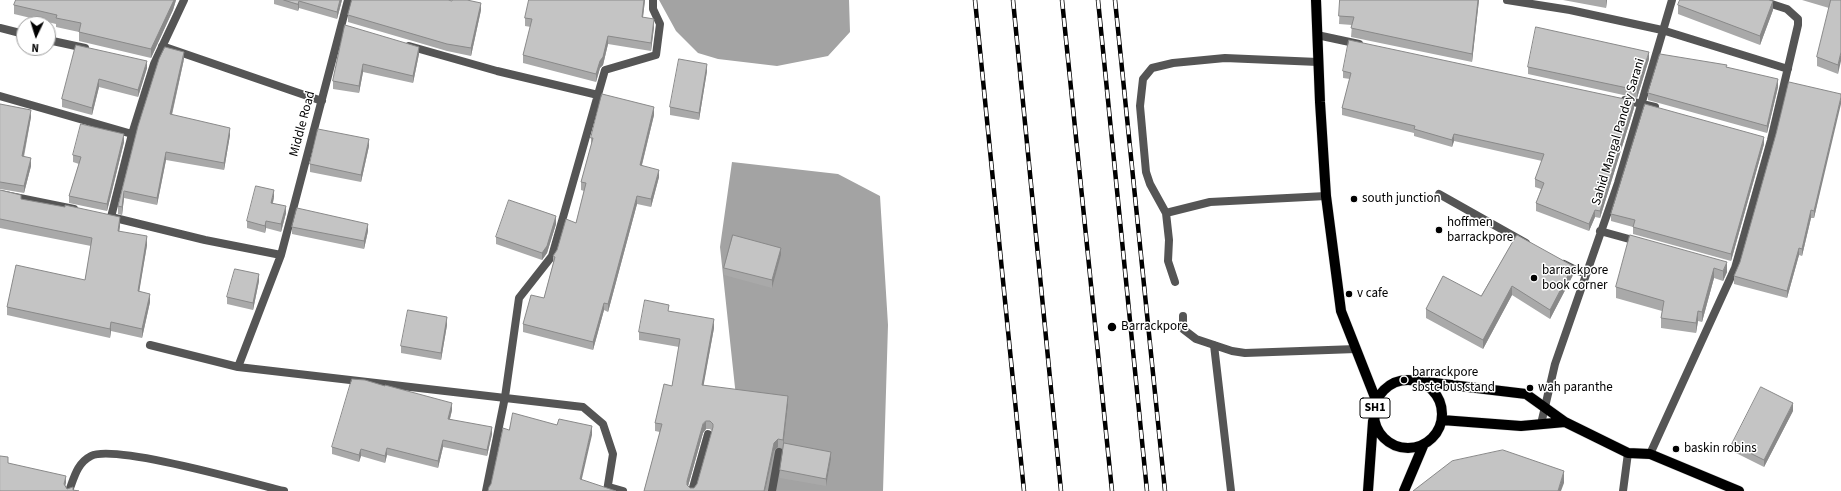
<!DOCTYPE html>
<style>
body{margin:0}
#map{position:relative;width:1841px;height:491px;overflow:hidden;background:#fff;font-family:"Source Sans 3",sans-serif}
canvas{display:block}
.north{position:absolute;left:16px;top:16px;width:40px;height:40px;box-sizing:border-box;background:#fff;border:1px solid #999;border-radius:50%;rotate:184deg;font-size:11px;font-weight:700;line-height:16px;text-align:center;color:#000}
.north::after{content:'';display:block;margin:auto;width:14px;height:18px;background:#000;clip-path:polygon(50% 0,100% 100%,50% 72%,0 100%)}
</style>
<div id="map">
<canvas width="1841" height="491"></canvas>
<div class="north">N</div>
</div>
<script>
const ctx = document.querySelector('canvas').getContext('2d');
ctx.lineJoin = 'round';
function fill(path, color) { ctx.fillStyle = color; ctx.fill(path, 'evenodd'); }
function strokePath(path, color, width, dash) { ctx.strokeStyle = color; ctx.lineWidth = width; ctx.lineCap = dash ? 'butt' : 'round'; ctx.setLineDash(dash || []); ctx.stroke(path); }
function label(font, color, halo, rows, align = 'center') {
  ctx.font = font + ' "Source Sans 3",sans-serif'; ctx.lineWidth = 3; ctx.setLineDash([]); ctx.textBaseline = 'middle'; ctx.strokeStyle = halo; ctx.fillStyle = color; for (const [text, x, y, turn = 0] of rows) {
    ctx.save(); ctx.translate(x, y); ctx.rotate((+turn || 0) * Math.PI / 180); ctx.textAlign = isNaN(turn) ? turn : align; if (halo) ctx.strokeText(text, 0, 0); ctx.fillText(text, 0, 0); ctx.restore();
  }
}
fill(new Path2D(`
 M659,0H849L850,32L828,56L777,66L718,59L698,53L676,31Z
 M732,162L838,174L880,196L888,325L883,491H757L742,453L720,247Z`), '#a3a3a3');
const primary = new Path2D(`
 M1316,0L1320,102L1326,196L1341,311L1376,400
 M1374 414a34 34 0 1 1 68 0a34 34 0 1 1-68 0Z
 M1418,381L1526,394L1565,422L1628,453L1650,454L1739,491
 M1442,420L1521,426L1565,422
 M1368,491L1373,421
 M1404,491L1423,446`);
strokePath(primary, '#dbdbdb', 11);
strokePath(new Path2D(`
 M1166,213L1150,184L1146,172L1140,106L1143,79L1152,68L1173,63L1225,58L1318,62
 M1175,282L1168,261L1169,240L1166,213L1210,202L1326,196`), '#555', 8);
strokePath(new Path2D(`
 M1507,0L1570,10L1662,30L1788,69
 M0,28L24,34
 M1317,35L1359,44
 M48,40L85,48
 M162,46L322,101
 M409,46L497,71L598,95
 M0,96L132,134L111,217
 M1625,100L1655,107
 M132,134L154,64L184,0
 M0,194L74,209
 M1439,194L1526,243
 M111,217L205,240L281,255L238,367
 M1600,231L1640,242
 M281,255L348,0
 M1564,264L1580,272L1586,271
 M1183,316V329L1196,339L1232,351L1245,353L1356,349
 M150,345L238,367L583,407L603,424L613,454L607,491
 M1214,345L1231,491
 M1541,424L1555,364L1618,183L1672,0
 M1650,454L1735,268L1771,140L1798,25V19L1787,9L1759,0
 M609,487L623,491
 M69,491C74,478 77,463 91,456C115,444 251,483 284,491
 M486,491L505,397L519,298L552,256L605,70L656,55L660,24L653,9V0
 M692,491L708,434
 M772,491L779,452
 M1623,491L1628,453`), '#555', 8);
strokePath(primary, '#000', 10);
const rail = new Path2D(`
 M975,0L1024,491
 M1013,0L1061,491
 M1062,0L1112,491
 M1098,0L1147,491
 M1115,0L1165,491`);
strokePath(rail, '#000', 4.5);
strokePath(rail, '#fff', 3, [9]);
fill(new Path2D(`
 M16,0H176L173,10L151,58L79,41V32L56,27V24L14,14V5Z
 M274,0H342L337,19L299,8L298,11L274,4Z
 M529,0H645L643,17L654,27L651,51L608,44L603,65L600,68L596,82L523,63V55L531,27L525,26V18Z
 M1340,0H1479L1472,62L1351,37L1352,25L1339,24Z
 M1563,0H1607L1606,8Z
 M1802,0H1841L1838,74L1817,66V57L1829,8Z
 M1678,5L1773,10L1760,45L1678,14Z
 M481,10L471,56L447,51L348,22V15Z
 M345,25L419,54L413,83L363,72L359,93L333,89V81Z
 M76,45L147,68L138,97L99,87L92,115L62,107V99Z
 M184,59L172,115L230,135L224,170L166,160L157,205L124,198L122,215L118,214V206Z
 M1649,59L1637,98L1528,74V67Z
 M1727,67L1778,87L1767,133L1648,100V93Z
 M707,71L699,120L670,115V107Z
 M1343,71L1634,108L1600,218L1595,217L1589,231L1536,211V203L1541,189L1535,187V179L1542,161L1454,141L1452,147L1414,136V133L1342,115V108L1350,79L1343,78Z
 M1841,94L1814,218H1811L1802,256L1799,255L1787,298L1734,284V276Z
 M0,104L31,117L24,157L31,166L24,193L0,189Z
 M654,115L642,165L659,177L651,207L637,204L608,312L604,310L593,350L523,332V324L544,298L553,264V256L576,223L584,191L581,190V182L591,146V138Z
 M124,142L107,211L69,203V196L79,164L73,162V155Z
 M1764,144L1731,261L1633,234V227L1611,221V214Z
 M369,146L361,182L310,172V164Z
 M0,190L21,199L120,226L119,231L147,245L139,291L150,302L142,338L111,331L110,338L7,315V307L85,280L91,246L0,228Z
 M274,197L273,203L286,213L281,232L266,228L265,233L247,228V221Z
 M556,224L547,253L542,260L496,244V237Z
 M292,227L368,231L364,249L292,234Z
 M1517,235L1573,275L1550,319L1512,295L1483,349L1426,318V309L1481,296Z
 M1630,235L1727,272L1723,281L1714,278L1702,322L1698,321L1696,333L1661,328V318L1662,311L1616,298V287Z
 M781,255L772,288L724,275V268Z
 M259,281L253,310L227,304V297Z
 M669,312L714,328L703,386L788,404L783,448L778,447L774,451L765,491H644L660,432L655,431V423L672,386L679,347L639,340V332ZM706,429H710L712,431L697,484L694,488H690L688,486L703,433Z
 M447,325L441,360L401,353V346Z
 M452,410L450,419L492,434L487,456L443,447L438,468L387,455L385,463L361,456L359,462L332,454V447Z
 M1793,411L1764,467L1732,451V444Z
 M831,459L826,486L780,478V470Z`), '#a9a9a9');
fill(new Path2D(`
 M174,0H176L173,10L151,58V49Z
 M340,0H342L337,19V12Z
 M644,0H645L642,25V17Z
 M1478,0H1479L1472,62V54Z
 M1606,0H1607L1606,8Z
 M299,1V8L298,11V4Z
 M1773,1V10L1760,45V36Z
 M481,3V10L471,56V48Z
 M654,19V27L651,51V43Z
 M608,36V44L603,65L600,68L596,82V74L600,61Z
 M419,47V54L413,83V76Z
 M184,52V59L170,122V114Z
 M1649,52V59L1637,98V90Z
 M1841,52V61L1838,74V65Z
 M147,61V68L138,97V90Z
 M363,64V72L359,93V86Z
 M707,64V71L699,120V113Z
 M99,79V87L92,115V108Z
 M1778,79V87L1767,133V126Z
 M1841,97V104L1814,218V211Z
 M1634,101V108L1600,218V211Z
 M654,107V115L640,172V165Z
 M31,110V117L22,164V156Z
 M230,128V135L224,170V163Z
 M124,134V142L107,211V204Z
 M1454,134V141L1452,147V140Z
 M1764,137V144L1731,261V254Z
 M369,139V146L361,182V175Z
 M166,152V160L157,205V198Z
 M31,158V166L24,193V186Z
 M659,170V177L651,207V199Z
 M274,190V197L271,210V203Z
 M124,191V198L122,215V207Z
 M637,196V204L608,312V304Z
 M286,206V213L281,232V224Z
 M1595,210V217L1589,231V224Z
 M1811,210V218L1802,256V249Z
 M556,216V224L547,253L542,260V253Z
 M120,217V226L118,240V231Z
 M266,221V228L265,233V226Z
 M368,224V231L364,249V241Z
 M147,236V245L138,299V291Z
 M781,248V255L772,288V280Z
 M1799,248V255L1787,298V291Z
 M1727,262V272L1723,281V271Z
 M1573,266V275L1550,319V310Z
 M1714,268V278L1702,322V312Z
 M259,274V281L253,310V303Z
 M1512,286V295L1483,349V340Z
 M150,294V302L142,338V329Z
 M604,303V310L593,350V342Z
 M1698,311V321L1696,333V323Z
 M447,317V325L441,360V353Z
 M714,319V328L702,394V385Z
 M111,322V331L110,338V329Z
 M788,396V404L783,448V440Z
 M452,403V410L448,426V419Z
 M1793,403V411L1764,467V460Z
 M706,421V429L703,433L687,490V481L703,424Z
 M592,426V435L580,487V479Z
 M492,427V434L487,456V450Z
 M778,439V447L774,451L765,491H764L774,443Z
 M443,440V447L438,468V461Z
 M387,448V455L385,463V456Z
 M361,449V456L359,462V455Z
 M831,452V459L826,486V479Z
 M1564,471V483L1561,491H1558Z
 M66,476V483L64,491V484Z`), '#898989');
const building = new Path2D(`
 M16,0H174L151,49L79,32L81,23L56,18L57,15L14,5Z
 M284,0H340L337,12L299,1L298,4Z
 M352,0H448L452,1V0H467L481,3L471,48L447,44L348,15Z
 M529,0H644L642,17L654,19L651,43L608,36L603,57L600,61L596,74L523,55L532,19L525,18Z
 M1340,0H1478L1472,54L1351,28L1354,17L1339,16Z
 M1680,0H1769L1773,1L1760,36L1678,5Z
 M1831,0H1841V52L1838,65L1817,57Z
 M345,25L419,47L413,76L363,64L359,86L333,81Z
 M1536,27L1649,52L1637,90L1528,67Z
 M1349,40L1634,101L1600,211L1595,210L1589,224L1536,203L1544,183L1535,179L1544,154L1454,134L1452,140L1414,129L1415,126L1342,108L1351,73L1343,71Z
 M76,45L147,61L138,90L99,79L92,108L62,99Z
 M165,47L184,52L170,114L230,128L224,163L166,152L157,198L124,191L122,207L118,206L138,126L159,59Z
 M1660,54L1727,65L1726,67L1778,79L1767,126L1648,93Z
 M679,59L707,64L699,113L670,107Z
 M1789,82L1841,94V97L1814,211L1811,210L1802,249L1799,248L1787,291L1734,276L1740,262L1776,134Z
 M602,94L654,107L640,165L659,170L651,199L637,196L608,304L604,303L593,342L523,324L531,295L544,298L555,257L553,256L557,250L566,219L576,223L586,183L581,182L593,138H591Z
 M0,104L31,110L22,156L31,158L24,186L0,182Z
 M1645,104L1764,137L1731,254L1633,227L1635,220L1611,214Z
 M81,124L124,134L107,204L69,196L81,157L73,155Z
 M318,129L369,139L361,175L310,164Z
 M256,186L274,190L271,203L286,206L281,224L266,221L265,226L247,221Z
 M0,190L21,195V199L65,207V205L120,217L118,231L147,236L138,291L150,294L142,329L111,322L110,329L7,307L16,265L85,280L92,238L0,219Z
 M509,200L556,216L547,246L542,253L496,237Z
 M297,208L368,224L364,241L292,227Z
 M733,235L781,248L772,280L724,268Z
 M1517,235L1573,266L1550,310L1512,286L1483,340L1426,309L1443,276L1481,296Z
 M1630,235L1727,262L1723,271L1714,268L1702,312L1698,311L1696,323L1661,318L1664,301L1616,287Z
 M235,269L259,274L253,303L227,297Z
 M645,300L669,305L668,311L714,319L702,385L788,396L783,440L778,439L774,443L764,491H644L662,424L655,423L664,384L672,386L680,339L639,332ZM706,421H710L713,424V427L697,484L694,488H690L687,485V481L703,424Z
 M408,310L447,317L441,353L401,346Z
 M352,379L365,380L385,386V385L452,403L448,419L492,427L487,450L443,440L438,461L387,448L385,456L361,449L359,455L332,447Z
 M1761,387L1793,403L1764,460L1732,444Z
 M513,413L557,425L559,419L592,426L580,479L616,491H488L489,487L491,484L503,428L509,430Z
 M784,443L831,452L826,479L780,470Z
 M1503,450L1564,471L1558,491H1413L1452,461Z
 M0,456L8,457V463L66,476L64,484L67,489L73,487V490L79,491H0Z`);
fill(building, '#c4c4c4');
strokePath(building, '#898989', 1);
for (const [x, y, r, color] of [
 [1354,199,4,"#000"],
 [1439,230,4,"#000"],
 [1534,278,4,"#000"],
 [1349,294,4,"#000"],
 [1112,327,5,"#000"],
 [1404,380,4,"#000"],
 [1530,388,4,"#000"],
 [1676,449,4,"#000"]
]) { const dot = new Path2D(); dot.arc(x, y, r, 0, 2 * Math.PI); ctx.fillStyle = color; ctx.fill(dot); strokePath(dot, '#fff', 1.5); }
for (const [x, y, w] of [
 [1375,408,30]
]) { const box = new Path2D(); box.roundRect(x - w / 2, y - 10, w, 20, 3); ctx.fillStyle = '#fff'; ctx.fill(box); strokePath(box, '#000', 1); }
label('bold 12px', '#000', null, [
 ["SH1",1375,408]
]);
label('13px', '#000', '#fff', [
 ["Middle Road",303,124,-75],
 ["Sahid Mangal Pandey Sarani",1619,132,-73]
]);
label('13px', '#000', '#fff', [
 ["south junction",1362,199],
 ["hoffmen",1447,223],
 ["barrackpore",1447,238],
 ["barrackpore",1542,271],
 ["book corner",1542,286],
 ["v cafe",1357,294],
 ["Barrackpore",1121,327],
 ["barrackpore",1412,373],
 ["sbstc bus stand",1412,388],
 ["wah paranthe",1538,388],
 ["baskin robins",1684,449]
], 'left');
</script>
